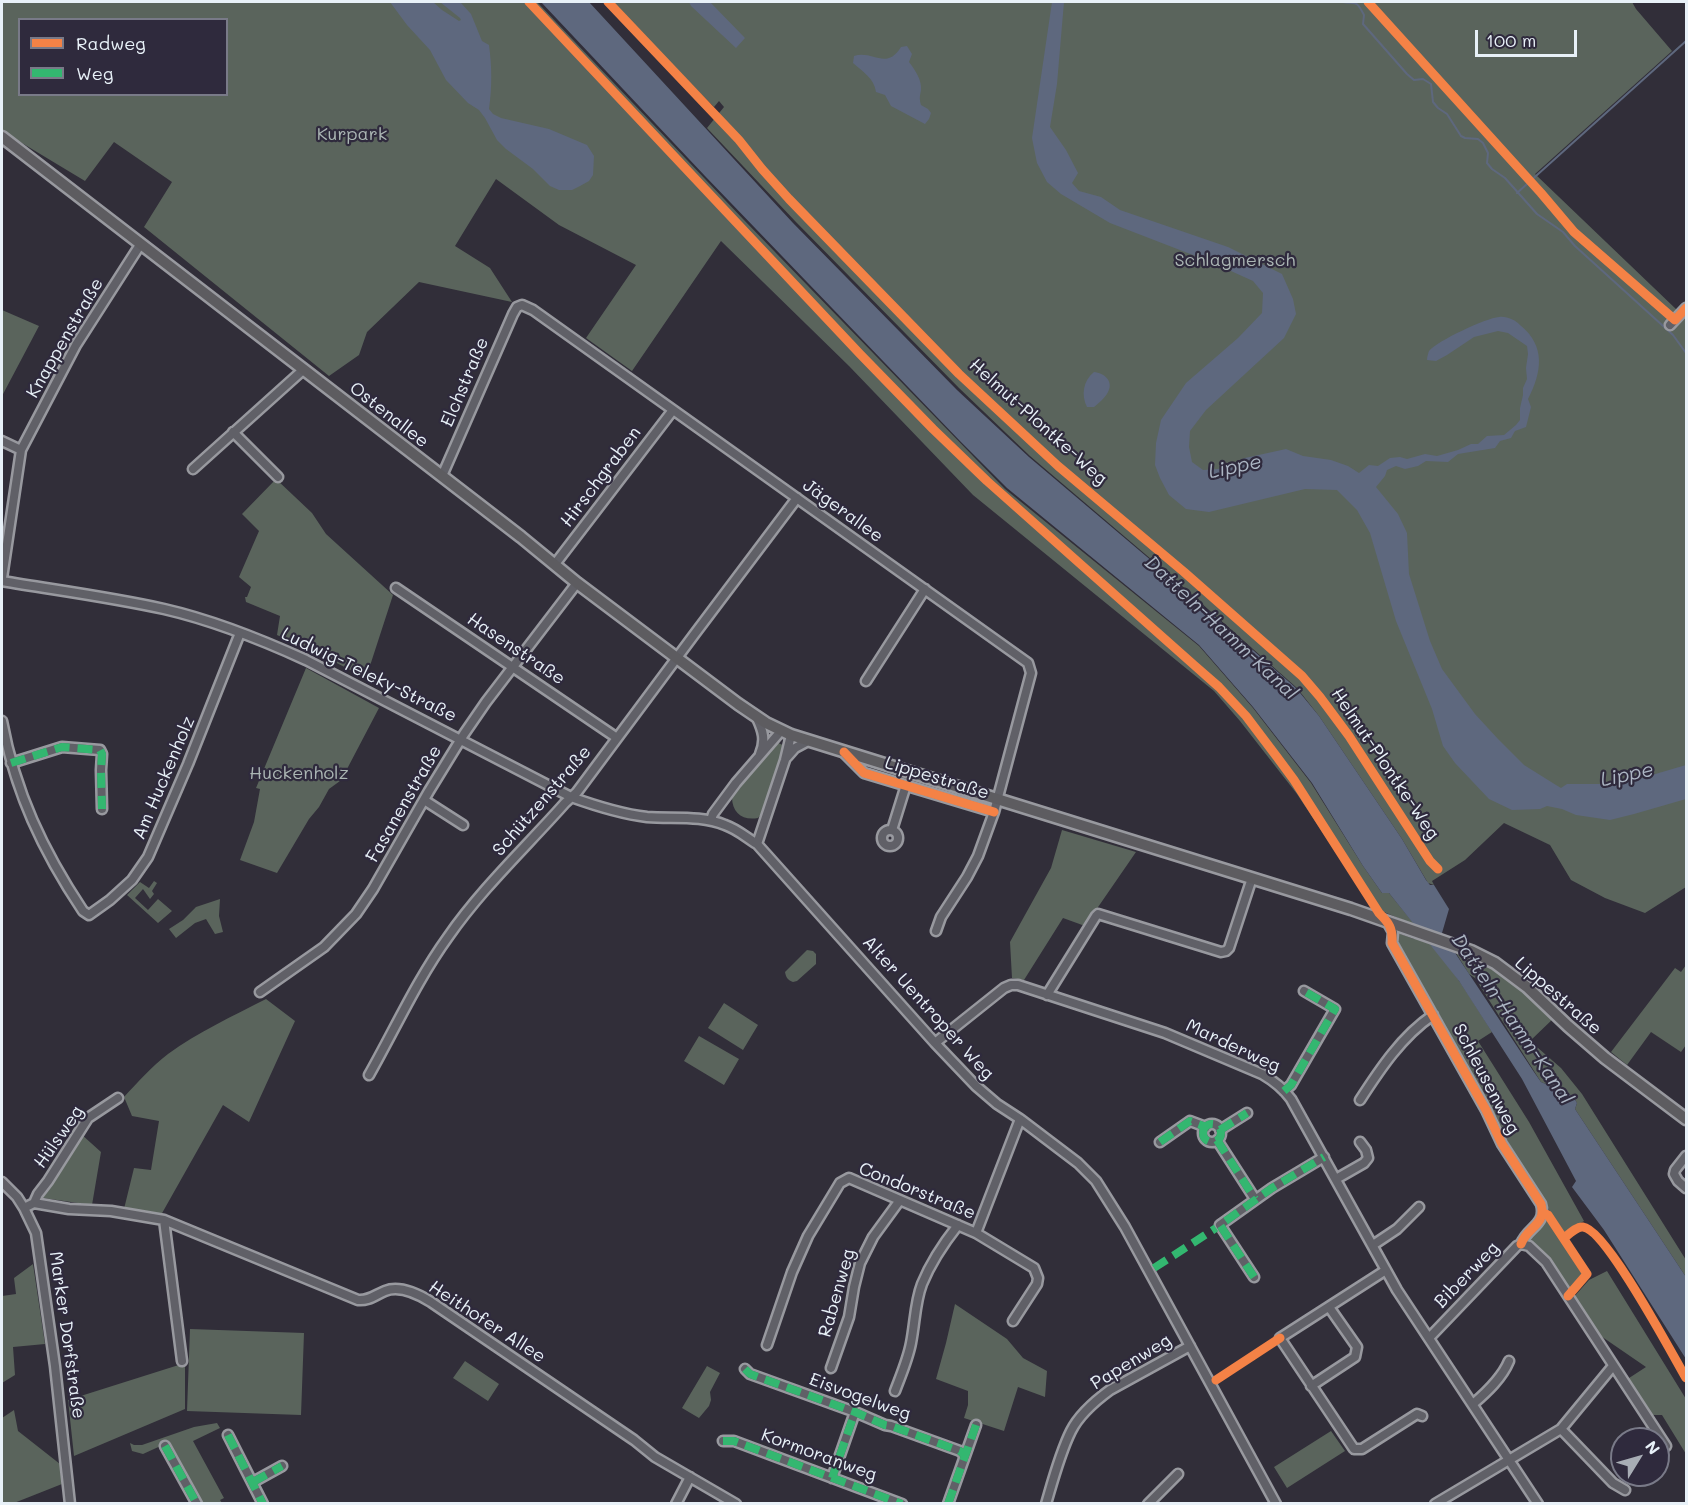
<!DOCTYPE html>
<meta charset="utf-8">
<style>
body{margin:0}
#map{position:relative;width:1688px;height:1505px;overflow:hidden;background:#312e39;font-family:Mali,sans-serif}
canvas{display:block}
.frame{position:absolute;inset:0;border:3px solid #e8f1f8;pointer-events:none}
.legend{position:absolute;left:18px;top:18px;width:210px;height:78px;box-sizing:border-box;background:#2f2a3d;border:2px solid #797a88;margin:0;padding:8px 10px;list-style:none;font-size:18px;color:#e8f1f8}
.legend li{display:flex;align-items:center;gap:12px;height:30px}
.legend b{width:30px;border:2px solid #797a88}
.north{position:absolute;left:1610px;top:1427px;width:60px;height:60px;box-sizing:border-box;background:#2f2a3d;border:2px solid #797a88;border-radius:50%;rotate:53deg;font-size:16px;font-weight:700;line-height:24px;text-align:center;color:#e8f1f8}
.north::after{content:'';display:block;margin:auto;width:21px;height:27px;background:#a8adb5;clip-path:polygon(50% 0,100% 100%,50% 72%,0 100%)}
.scale{position:absolute;left:1475px;top:30px;width:102px;height:27px;box-sizing:border-box;border:3px solid #e8f1f8;border-top:0;padding-left:8px;font-size:18px;line-height:21px;white-space:nowrap;color:#e8f1f8;-webkit-text-stroke:4px #2f2a3d;paint-order:stroke}
</style>
<div id="map">
<canvas width="1688" height="1505"></canvas>
<div class="frame"></div>
<ul class="legend">
<li><b style="height:8px;background:#f48246"></b>Radweg</li>
<li><b style="height:8px;background:#33b770"></b>Weg</li>
</ul>
<div class="north">N</div>
<div class="scale">100 m</div>
</div>
<script>
const ctx = document.querySelector('canvas').getContext('2d');
ctx.lineJoin = 'round';
function fill(path, color) { ctx.fillStyle = color; ctx.fill(path, 'evenodd'); }
function strokePath(path, color, width, dash) { ctx.strokeStyle = color; ctx.lineWidth = width; ctx.lineCap = dash ? 'butt' : 'round'; ctx.setLineDash(dash || []); ctx.stroke(path); }
function label(font, color, halo, rows, align = 'center') {
  ctx.font = font + ' Mali,sans-serif'; ctx.lineWidth = 4.5; ctx.setLineDash([]); ctx.textBaseline = 'middle'; ctx.strokeStyle = halo; ctx.fillStyle = color; for (const [text, x, y, turn = 0] of rows) {
    ctx.save(); ctx.translate(x, y); ctx.rotate((+turn || 0) * Math.PI / 180); ctx.textAlign = isNaN(turn) ? turn : align; if (halo) ctx.strokeText(text, 0, 0); ctx.fillText(text, 0, 0); ctx.restore();
  }
}
fill(new Path2D(`
 M2,2H537L743,219L1005,489L1199,646L1253,708L1311,783L1363,866L1382,893H1389L1415,925L1372,907L1297,794L1240,721L1214,691L973,495L849,366L721,241L632,371L586,338L636,265L559,225L496,179L455,246L490,268L512,302L419,282L367,332L359,355L329,376L144,227L172,182L114,142L85,181L2,131ZM20,20H226V94H20Z
 M611,2H1632L1636,9L1672,51L1535,174L1677,310L1686,300V887L1645,913L1605,898L1571,880L1550,845L1504,823L1465,860L1432,881L1434,885L1428,883L1402,839L1373,796L1319,716L1297,688L1165,571L1030,456L959,388L795,221L707,128L724,107L719,101L714,107Z
 M2,310L39,326L2,396Z
 M276,479L312,513L326,534L393,595L366,678L323,656L277,635L280,616L246,602L245,597H247L251,587L239,577L259,531L242,514Z
 M306,668L379,708L347,769L340,781L329,789L319,807L309,819L277,873L240,860L254,822L260,789L256,788Z
 M776,742L785,746L766,809L758,818C743,821 732,813 732,797Z
 M1062,830L1136,852L1085,926L1063,918L1024,980L1012,978L1010,942L1051,868Z
 M154,881L157,883L152,891L154,894L150,899L143,889L135,898L148,910L158,899L172,911L158,923L127,895L140,882L149,888Z
 M220,899L219,916L223,932L215,934L206,919L195,923L176,938L169,929L183,920L196,907Z
 M1398,933L1414,939L1424,936C1451,965 1471,999 1492,1032L1478,1041L1529,1122L1584,1221L1563,1233L1582,1270L1583,1274L1570,1289L1568,1290L1548,1260L1527,1239L1551,1213L1509,1144L1490,1106L1399,943L1396,937Z
 M1451,945L1498,967L1556,1016L1530,1041L1561,1068L1582,1094L1686,1260V1277L1575,1109L1577,1103L1573,1096L1541,1082L1475,978L1469,974Z
 M807,950L813,951L816,954V964L797,981L793,982C788,980 786,978 785,972Z
 M1686,965V1045L1681,1052L1651,1032L1627,1065L1611,1052L1675,968L1681,972Z
 M266,999L295,1021L249,1122L223,1105L161,1215L124,1209L134,1168L151,1170L159,1121L132,1116L124,1097C138,1082 152,1066 168,1054C198,1032 233,1016 266,999Z
 M724,1003L758,1025L743,1050L708,1028Z
 M699,1036L739,1059L724,1085L684,1061Z
 M81,1134L101,1152L92,1205L43,1198Z
 M33,1264L45,1344L13,1347L15,1375L2,1383V1296L16,1294L14,1278Z
 M1607,1271L1686,1399V1454L1662,1415H1654L1651,1417L1626,1380L1646,1367L1595,1332L1573,1298L1589,1280Z
 M955,1304L1007,1339L1023,1358L1047,1371L1045,1397L1018,1387L1004,1431L964,1418L968,1405V1391L936,1379L946,1343Z
 M190,1329L304,1333L301,1415L187,1411Z
 M465,1361L499,1384L488,1401L453,1378Z
 M185,1363V1409L74,1456L68,1400Z
 M707,1366L720,1373L710,1392L711,1400L709,1406L699,1418L682,1408Z
 M14,1410L18,1431L60,1464L62,1484L14,1503H2V1418Z
 M217,1423L220,1428L193,1441L224,1498L220,1500L222,1503H198L165,1444L143,1454L132,1451L130,1443L134,1445H142L194,1427Z
 M1331,1431L1345,1451L1287,1488L1274,1467Z`), '#5a645c');
fill(new Path2D(`
 M390,2H433L442,10L459,21L461,20L460,18L440,2L461,3L471,14L482,41L489,45C492,67 492,87 489,109L493,114L501,118L549,129L587,145L594,156L593,175L589,181L580,186L572,190H559L550,186L533,169L506,149L497,140L485,118L479,110L468,103L446,80L430,50L407,25Z
 M541,2H589L793,223L957,390L1029,457L1153,562L1296,688L1319,716L1373,796L1402,839L1426,880L1430,885H1434L1449,909L1442,933L1534,1072L1541,1082L1573,1096L1577,1103L1575,1109L1686,1277V1359L1604,1230L1572,1187L1576,1181L1522,1079L1459,981L1389,893H1382L1363,866L1312,783L1253,707L1199,645L1007,488L960,441L705,176Z
 M689,2H710L745,38L736,48L691,6Z
 M1052,2H1064L1057,84L1050,127L1066,150L1078,173L1072,183L1079,191L1101,197L1120,210L1228,247L1282,274L1293,299L1296,314L1284,338L1206,410L1190,431L1189,447L1192,462L1203,470L1218,469L1245,458L1286,449L1303,456L1331,460L1348,466L1359,473L1369,465L1378,466L1390,458L1400,457L1407,459L1425,454L1437,456L1458,450L1471,444H1478L1487,436L1504,435L1516,425L1520,420V408L1523,395V388L1527,379L1526,368L1528,354L1527,346L1508,333L1498,331L1474,337L1447,355L1436,361L1427,360C1427,357 1428,354 1429,351C1437,341 1486,318 1499,317C1507,316 1515,320 1520,325C1546,346 1542,372 1528,399L1531,407L1526,427L1515,431L1511,438L1500,441L1495,448L1458,454L1448,462L1426,461L1418,466L1405,469L1396,466L1387,470L1385,476L1376,487L1398,514L1407,533L1409,574L1430,641L1442,669L1475,714L1498,739L1524,765L1556,785L1561,788L1567,784H1601L1635,780L1686,765V799L1634,814L1610,820L1576,815L1562,809L1547,806L1540,809L1512,810L1489,799L1455,763L1443,746L1432,709L1396,621L1370,533L1357,510L1337,490L1305,489L1209,512L1186,509L1169,495L1160,478L1155,465L1156,443L1161,420L1186,383L1238,338L1262,313L1263,293L1253,281L1211,262L1110,223L1061,194L1047,182L1037,163L1032,138Z
 M907,46L912,54L909,62C915,70 922,80 921,90C920,96 919,98 921,105L928,109L931,113L929,119L925,124L891,106L885,95L876,92C874,78 863,72 853,63L854,56C873,50 886,71 901,47Z
 M1094,372C1104,373 1114,381 1108,392C1105,398 1099,403 1094,407H1087C1081,395 1083,381 1094,372Z`), '#5e687e');
strokePath(new Path2D(`
 M1343,2C1357,4 1356,0 1364,15L1363,24L1407,74L1414,80L1423,79L1431,84L1433,102L1438,108L1447,114L1461,136L1465,138L1478,139L1483,143L1488,153L1487,163L1492,169L1505,178L1537,214L1563,232L1575,246L1673,335L1686,353
 M1517,193L1686,41`), '#5e687e', 2);
const minor = new Path2D(`
 M1670,325L1686,308
 M233,432L278,477
 M2,441L21,450
 M193,469L303,370
 M442,476L513,314L517,307L522,305L533,310L1028,663L1031,673L994,812L978,856L967,877L941,917L936,931
 M555,564L673,410
 M2,578L21,450L76,345L140,245
 M2,581C55,590 110,597 164,609C212,620 260,639 306,660L571,797C596,806 621,814 647,817C673,819 701,815 725,825C737,829 747,838 757,844L935,1043L976,1086L997,1104L1020,1119L1078,1163L1096,1181L1125,1227L1276,1504
 M396,588L617,738
 M866,681L925,589
 M757,718C763,731 766,740 760,754
 M2,721C15,792 43,851 83,911L89,915L110,900L132,880L148,857L188,764L240,633
 M844,753L864,773L994,812
 M787,757L795,748L808,741
 M11,763L62,747L100,750L102,754L101,770L102,809
 M424,800L463,825
 M711,820L713,814L736,783L781,731
 M882 838a8 8 0 1 1 16 0a8 8 0 1 1-16 0Z
 M892,830L906,785
 M757,844L785,760L791,735
 M1388,923L1393,932L1392,943L1486,1110L1502,1144L1541,1204C1547,1225 1527,1227 1521,1244L1517,1246L1429,1338
 M260,992L324,947L356,914L373,889L429,791L464,734L486,702L577,583
 M1047,995L1096,916L1098,914L1221,952L1226,951L1229,948L1252,878
 M935,1043L1004,988L1011,985H1018L1165,1033L1262,1074C1274,1081 1283,1088 1291,1099L1397,1290L1538,1504
 M369,1075C395,1029 417,980 448,937C482,888 526,847 565,803L577,792C650,693 723,596 797,498
 M1284,1091L1291,1085L1335,1009L1304,991
 M1360,1100C1380,1069 1402,1036 1433,1015
 M1203 1133a9 9 0 1 1 18 0a9 9 0 1 1-18 0Z
 M1220,1130L1247,1113
 M1217,1140L1255,1199
 M1160,1142L1190,1121L1206,1127
 M1686,1156L1675,1170L1674,1174L1678,1181L1686,1188
 M1336,1179L1364,1163L1368,1158L1366,1150L1360,1142
 M2,1182L17,1197L24,1208L36,1233L55,1366L70,1504
 M34,1203L38,1194L48,1181L88,1118L118,1098
 M24,1208L34,1203L69,1209L111,1211L164,1220L358,1300C369,1301 375,1295 385,1291C400,1285 418,1294 431,1302L634,1440L655,1457L736,1504
 M164,1220L182,1361
 M976,1233L1020,1119
 M1521,1244L1529,1246L1546,1262L1666,1446
 M1373,1245L1397,1229L1419,1207
 M1386,1270L1280,1338L1354,1449H1362L1417,1414L1422,1416
 M1254,1277L1220,1225L1272,1188L1324,1157
 M767,1345L792,1272L808,1236L840,1183L849,1178L976,1233L1034,1268L1038,1278L1037,1284L1013,1321
 M831,1368L849,1317L854,1287L860,1263L873,1237L900,1200
 M745,1369L750,1374L855,1412L885,1425L891,1426L960,1451L965,1456
 M1311,1386L1355,1357L1357,1347L1329,1307
 M895,1391C901,1375 908,1359 911,1343C915,1323 915,1302 922,1284C931,1262 943,1244 958,1225
 M1473,1404C1487,1392 1502,1378 1509,1361
 M1561,1429L1613,1483L1625,1490
 M228,1435L263,1504
 M723,1441H734L902,1504
 M165,1446L197,1504
 M832,1478L855,1412
 M253,1482L282,1466
 M676,1504L690,1477
 M948,1504L976,1425
 M1046,1504C1053,1480 1060,1453 1071,1431C1079,1415 1095,1401 1110,1390L1190,1346
 M1148,1504L1178,1474
 M1435,1504L1561,1429L1613,1366`);
const major = new Path2D(`
 M2,137L521,537L577,583L738,704L766,723L791,735L1351,909L1471,951L1495,963L1527,987L1568,1026L1605,1058L1686,1119`);
strokePath(minor, '#98999f', 13);
strokePath(major, '#98999f', 15);
strokePath(minor, '#606067', 8);
strokePath(major, '#5d5c60', 10);
strokePath(new Path2D(`
 M11,763L62,747L100,750L102,754L101,770L102,809
 M1284,1091L1291,1085L1335,1009L1304,991
 M1203 1133a9 9 0 1 1 18 0a9 9 0 1 1-18 0Z
 M1220,1130L1247,1113
 M1217,1140L1255,1199
 M1160,1142L1190,1121L1206,1127
 M1154,1268L1216,1228
 M1254,1277L1220,1225L1272,1188L1324,1157
 M745,1369L750,1374L855,1412L885,1425L891,1426L960,1451L965,1456
 M228,1435L263,1504
 M723,1441H734L902,1504
 M165,1446L197,1504
 M832,1478L855,1412
 M253,1482L282,1466
 M948,1504L976,1425`), '#33b770', 8, [15, 8]);
strokePath(new Path2D(`
 M529,2L860,354L933,429L987,481L1194,665L1219,687L1246,716L1277,757L1294,780L1379,913C1389,923 1393,928 1392,943L1486,1110L1502,1144L1541,1204C1547,1225 1527,1227 1521,1244
 M608,2L739,140L762,169L789,199L959,374L1058,466L1184,572L1302,676L1320,697L1349,736L1430,861L1438,869
 M1368,2L1541,193L1574,232L1675,320L1686,308
 M844,752L864,773L994,812
 M1543,1213L1548,1215L1587,1274L1568,1296
 M1564,1238C1568,1235 1577,1226 1583,1227C1606,1229 1672,1354 1686,1378
 M1216,1380L1280,1338`), '#f48246', 9);
label('18px', '#abb6b4', '#2f2a3d', [
 ["Kurpark",352,134],
 ["Schlagmersch",1235,260],
 ["Huckenholz",299,773]
]);
label('18px', '#e8f1f8', '#2f2a3d', [
 ["Knappenstraße",65,338,-60],
 ["Elchstraße",465,382,-67],
 ["Ostenallee",389,415,38],
 ["Helmut-Plontke-Weg",1038,422,42],
 ["Hirschgraben",601,477,-53],
 ["Jägerallee",843,511,36],
 ["Hasenstraße",516,649,34],
 ["Ludwig-Teleky-Straße",369,675,26],
 ["Helmut-Plontke-Weg",1385,764,56],
 ["Am Huckenholz",164,778,-67],
 ["Lippestraße",937,778,17],
 ["Schützenstraße",542,801,-49],
 ["Fasanenstraße",404,804,-60],
 ["Lippestraße",1558,996,41],
 ["Alter Uentroper Weg",928,1008,48],
 ["Marderweg",1233,1046,25],
 ["Schleusenweg",1486,1079,62],
 ["Hülsweg",59,1137,-55],
 ["Condorstraße",917,1191,22],
 ["Biberweg",1467,1275,-46],
 ["Rabenweg",837,1293,-74],
 ["Heithofer Allee",487,1322,33],
 ["Marker Dorfstraße",67,1335,82],
 ["Papenweg",1131,1362,-31],
 ["Eisvogelweg",860,1397,20],
 ["Kormoranweg",819,1455,20]
]);
label('italic 20px', '#acb6c4', '#2f2a3d', [
 ["Lippe",1235,467,-12],
 ["Datteln-Hamm-Kanal",1221,628,43],
 ["Lippe",1627,775,-12],
 ["Datteln-Hamm-Kanal",1512,1019,56]
]);
</script>
